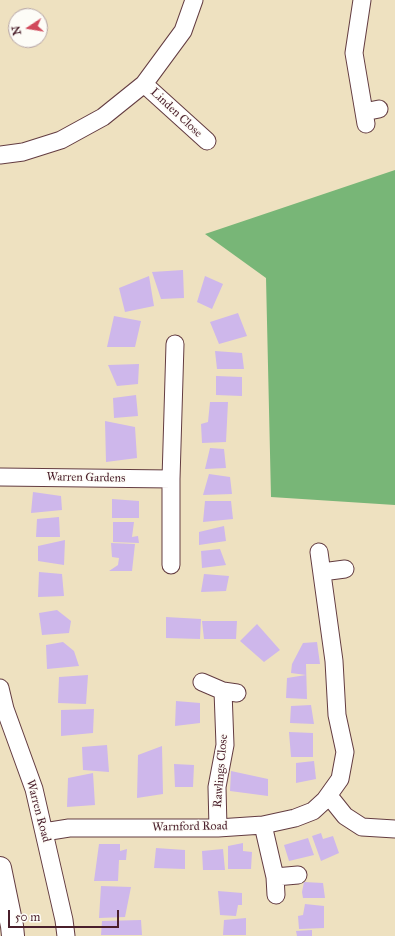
<!DOCTYPE html>
<style>
body{margin:0}
#map{position:relative;width:395px;height:936px;overflow:hidden;background:#eee1c0;font-family:"IM FELL Great Primer",serif}
canvas{display:block}
.north{position:absolute;left:8px;top:8px;width:40px;height:40px;box-sizing:border-box;background:#fdfcf7;border:1px solid #b5a4a5;border-radius:50%;rotate:258deg;font-size:11px;font-weight:700;line-height:16px;text-align:center;color:#4a1f2b}
.north::after{content:'';display:block;margin:auto;width:14px;height:18px;background:#d1495b;clip-path:polygon(50% 0,100% 100%,50% 72%,0 100%)}
.scale{position:absolute;left:8px;top:910px;width:111px;height:18px;box-sizing:border-box;border:2px solid #4a1f2b;border-top:0;padding-left:5px;font-size:12px;line-height:14px;white-space:nowrap;color:#4a1f2b;-webkit-text-stroke:3px #fdfcf7;paint-order:stroke}
</style>
<div id="map">
<canvas width="395" height="936"></canvas>
<div class="north">N</div>
<div class="scale">50 m</div>
</div>
<script>
const ctx = document.querySelector('canvas').getContext('2d');
ctx.lineJoin = 'round';
function fillPath(path, color) {
  ctx.fillStyle = color;
  ctx.fill(path, 'evenodd');
}
function shape(rows) {
  const path = new Path2D();
  for (const r of rows) {
    path.moveTo(r[0], r[1]);
    for (let i = 2; i < r.length; i += 2) path.lineTo(r[i], r[i + 1]);
  }
  return path;
}
function strokePath(path, color, width, dash) {
  ctx.strokeStyle = color;
  ctx.lineWidth = width;
  ctx.lineCap = dash ? 'butt' : 'round';
  ctx.setLineDash(dash || []);
  ctx.stroke(path);
}
function write(font, color, halo, rows, align = 'center') {
  ctx.font = font + ' "IM FELL Great Primer",serif';
  ctx.lineWidth = 3;
  ctx.setLineDash([]);
  ctx.textBaseline = 'middle';
  ctx.strokeStyle = halo;
  ctx.fillStyle = color;
  for (const [text, x, y, turn = 0] of rows) {
    ctx.save();
    ctx.translate(x, y);
    ctx.rotate((+turn || 0) * Math.PI / 180);
    ctx.textAlign = isNaN(turn) ? turn : align;
    if (halo) ctx.strokeText(text, 0, 0);
    ctx.fillText(text, 0, 0);
    ctx.restore();
  }
}
const forest = shape([
 [395,170,395,505,271,497,266,278,205,234]
]);
const building = shape([
 [183,270,184,298,161,299,152,272],
 [149,276,154,306,125,312,119,288],
 [205,276,223,284,212,309,197,302],
 [238,313,247,336,219,344,210,322],
 [114,316,141,321,135,347,107,347],
 [215,351,242,353,244,369,217,369],
 [139,364,138,384,117,386,108,365],
 [216,376,242,377,242,396,216,395],
 [136,395,138,416,114,418,113,398],
 [210,402,228,402,226,442,202,443,201,424,208,422],
 [105,421,135,427,137,458,106,462],
 [210,448,224,449,226,468,205,469],
 [209,474,230,477,232,494,203,495],
 [33,492,61,496,62,510,31,513],
 [112,499,139,501,139,518,112,518],
 [205,501,231,501,233,519,203,522],
 [59,517,60,537,36,537,37,519],
 [113,522,134,522,132,537,138,536,139,543,113,542],
 [224,526,226,541,199,545,199,532],
 [65,540,64,565,38,561,38,546],
 [111,543,135,544,132,571,109,571,118,565,119,558,112,557],
 [220,549,226,565,202,568,201,551],
 [39,572,62,574,64,596,38,597],
 [204,574,229,576,226,591,201,592],
 [57,610,71,621,69,633,42,635,39,613],
 [166,617,201,619,200,639,166,638],
 [202,621,237,621,236,639,204,639],
 [257,624,280,650,264,662,240,641],
 [63,642,74,651,79,666,47,669,46,645],
 [317,642,320,664,306,664,307,699,286,698,287,678,306,675,291,673,292,664,303,643],
 [88,675,86,704,58,703,59,677],
 [176,701,200,703,200,723,175,726],
 [311,705,314,724,290,723,291,706],
 [94,709,93,733,61,736,61,710],
 [289,732,313,733,313,757,291,757],
 [107,745,109,772,83,770,82,747],
 [162,746,163,794,137,798,138,755],
 [314,761,316,779,296,783,296,763],
 [174,764,194,765,193,787,175,787],
 [231,771,268,779,268,796,230,791],
 [93,773,95,805,67,807,68,778],
 [321,833,323,839,333,836,339,853,321,861,312,836],
 [308,838,314,855,289,861,284,845],
 [243,843,243,851,252,852,251,869,228,869,228,846],
 [99,844,120,844,120,851,127,849,126,860,119,860,118,881,94,881],
 [156,848,185,850,185,869,154,868],
 [223,849,225,870,203,870,202,851],
 [304,882,323,883,325,898,303,898,302,892],
 [101,886,131,887,125,917,99,918],
 [218,891,242,893,242,905,238,905,236,916,220,915],
 [305,904,324,906,324,928,299,929,298,916,303,915],
 [246,918,246,935,223,935,224,920],
 [141,920,142,935,101,935,102,921],
 [312,930,312,936,297,936,296,931]
]);
const street = shape([
 [362,0,354,53,366,124],
 [144,84,207,141],
 [364,112,379,109],
 [0,155,23,152,61,140,103,117,144,84,183,31,194,0],
 [0,477,171,479,171,565],
 [171,479,175,344],
 [322,572,345,569],
 [202,682,223,691,237,693],
 [0,688,5,709,34,789,64,920,66,936],
 [329,796,345,816,362,827,395,829],
 [263,825,275,877,276,895],
 [218,828,217,787,225,745,223,691],
 [44,832,69,828,218,828,263,825,295,818,313,811,325,800,340,779,345,752,337,715,334,661,319,552],
 [275,877,298,875]
]);
const secondary = shape([
 [0,868,12,926,13,936]
]);
const streetNames = [
 ["Linden Close",176,113,43],
 ["Warren Gardens",86,478,1],
 ["Rawlings Close",221,771,-85],
 ["Warren Road",38,811,75],
 ["Warnford Road",190,827,-1]
];
fillPath(forest, '#78b677');
fillPath(building, '#ceb7eb');
strokePath(street, '#633c41', 19);
strokePath(secondary, '#633c41', 24);
strokePath(street, '#fff', 17);
strokePath(secondary, '#fff', 22);
write('12px', '#4a1f2b', '#fdfcf7', streetNames);
</script>
